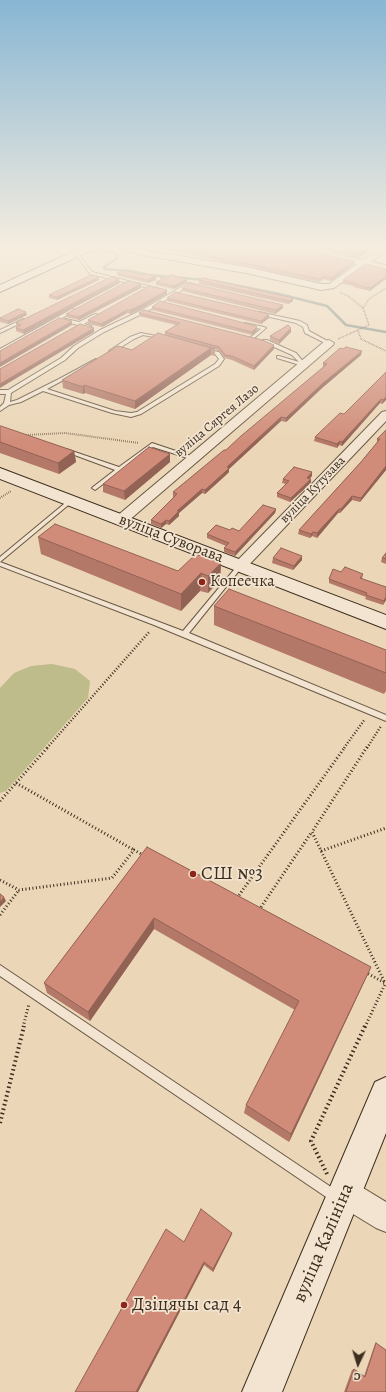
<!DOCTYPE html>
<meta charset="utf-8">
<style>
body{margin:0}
#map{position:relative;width:386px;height:1392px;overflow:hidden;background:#ebd6b7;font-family:Alegreya,serif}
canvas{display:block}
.north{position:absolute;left:338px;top:1344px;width:40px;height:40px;-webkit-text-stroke:3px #f2e4d0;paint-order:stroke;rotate:184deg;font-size:11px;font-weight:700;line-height:16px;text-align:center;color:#3d2e1e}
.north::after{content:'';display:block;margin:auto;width:14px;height:18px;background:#3d2e1e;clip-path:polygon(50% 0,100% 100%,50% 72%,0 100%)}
</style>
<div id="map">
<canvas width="386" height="1392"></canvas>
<div class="north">С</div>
</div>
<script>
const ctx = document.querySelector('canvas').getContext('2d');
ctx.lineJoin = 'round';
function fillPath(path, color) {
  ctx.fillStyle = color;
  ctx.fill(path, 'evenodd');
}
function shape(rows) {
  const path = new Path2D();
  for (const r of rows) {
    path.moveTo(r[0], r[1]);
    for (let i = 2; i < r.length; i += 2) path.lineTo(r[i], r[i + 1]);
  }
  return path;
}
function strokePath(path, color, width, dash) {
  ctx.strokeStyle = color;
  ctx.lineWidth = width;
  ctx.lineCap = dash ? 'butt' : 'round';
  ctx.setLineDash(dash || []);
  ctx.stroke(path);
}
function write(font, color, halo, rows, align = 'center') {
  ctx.font = font + ' Alegreya,serif';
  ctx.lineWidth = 3.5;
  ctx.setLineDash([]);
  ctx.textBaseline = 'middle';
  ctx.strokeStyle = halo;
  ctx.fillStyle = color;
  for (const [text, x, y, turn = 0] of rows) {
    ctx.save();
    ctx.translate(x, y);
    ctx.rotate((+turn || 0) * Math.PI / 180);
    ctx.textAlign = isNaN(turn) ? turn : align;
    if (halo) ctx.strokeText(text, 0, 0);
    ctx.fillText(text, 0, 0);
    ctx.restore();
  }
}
const green = shape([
 [52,664,75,669,90,681,88,698,6,791,0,793,0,688,14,673,31,666]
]);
const stream = shape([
 [94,248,111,251,118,255,116,259,104,267,105,269,131,271,149,275,206,280],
 [215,281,279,294,327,306,346,325,386,332]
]);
const pathFar4 = shape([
 [363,308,369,299,386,288],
 [358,331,361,339,386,351],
 [338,339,369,325,363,308,348,296,339,292]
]);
const pathFar3 = shape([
 [26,435,65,433,139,443],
 [0,498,11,491]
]);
const pathFar2 = shape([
 [47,748,150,631],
 [344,748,365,719],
 [367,748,381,726]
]);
const pathFar1 = shape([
 [367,747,312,832,385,983],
 [16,783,134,850],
 [0,801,48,747],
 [321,851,386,828],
 [0,880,19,890,112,878,134,850,143,855],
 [237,898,345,747],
 [259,910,311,833],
 [0,915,19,890],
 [365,972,385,983],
 [23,1027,29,1004],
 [365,1027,385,984]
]);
const path = shape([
 [0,1123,24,1026],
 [327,1174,311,1141,365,1026]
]);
const lane = shape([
 [77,252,92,272,160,289,158,290,90,274,75,253,77,252],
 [188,283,200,286,198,287,190,285,146,312,104,332,78,348,65,360,11,393,10,402,17,400,59,379,96,359,98,360,98,361,47,389,115,411,131,413,137,412,215,364,219,359,215,354,202,351,202,349,219,352,224,359,219,366,141,414,131,417,112,413,43,391,21,402,9,405,0,411,0,407,4,403,6,394,0,394,0,390,8,390,61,358,74,346,100,330,142,310,188,283],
 [72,309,76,310,62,318,79,322,95,314,99,315,84,324,91,326,91,328,89,328,59,320,0,352,0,349,72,309],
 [259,312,300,321,307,325,309,331,331,343,327,344,305,333,303,327,296,323,257,314,257,313,259,312],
 [23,319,27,320,0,333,0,330,23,319],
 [245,323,264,327,266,328,253,339,251,338,251,337,261,329,245,325,245,323],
 [141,333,166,338,164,339,143,335,134,339,113,352,109,351,130,337,141,333],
 [263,340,267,340,296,353,306,365,303,366,277,358,277,356,279,356,299,362,292,355,263,342,263,340],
 [152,443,197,458,194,460,153,447,95,490,92,488,93,487,115,470,61,450,66,449,119,467,152,443],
 [70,499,72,500,72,502,0,562,183,631,238,565,242,565,242,567,189,633,386,715,386,721,154,625,0,566,0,557,70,499],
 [0,965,340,1193,342,1197,340,1201,336,1203,332,1201,0,976,0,965]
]);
const street = shape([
 [119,248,133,248,246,267,321,284,329,284,357,264,295,250,294,248,308,248,362,260,380,248,386,248,386,251,371,262,386,265,386,271,365,266,334,288,321,290,246,273,154,257,120,250,119,248],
 [329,340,334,343,333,345,127,522,117,522,115,519,117,516,325,341,329,340],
 [386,411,386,421,245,569,240,570,235,569,233,566,235,563,382,412,386,411],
 [345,1180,355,1183,386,1202,386,1232,376,1228,335,1203,332,1193,335,1183,345,1180]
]);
const secondary = shape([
 [81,248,94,248,93,250,0,292,0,285,81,248],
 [0,468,386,615,386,629,0,479,0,468],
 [386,1077,386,1133,282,1392,242,1392,375,1082,386,1077]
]);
const wall = shape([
 [158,248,295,248,354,261,353,265,331,281,323,279,319,282],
 [314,248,369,248,369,251,358,258],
 [386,269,370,291,353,287,354,286,343,284,343,280],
 [117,273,156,276,156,280,148,283,118,276],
 [166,279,187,279,187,282,174,289,156,285,156,282],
 [99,280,57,300,49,298,49,295],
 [199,280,293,301,288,304,199,284],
 [120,283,24,334,16,331,16,328,17,327,16,327,16,323],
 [141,288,79,320,66,317,66,314],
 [182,288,283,308,275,314,182,291],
 [167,290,167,294,141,309,130,314,127,313,102,327,88,324,88,320],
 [167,298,269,318,261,324,167,301],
 [152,307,257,327,257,331,252,335,152,310],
 [144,310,274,349,254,370,232,360,225,358,219,351,215,349,215,356,211,355,135,409,85,393,83,394,63,388,62,380,165,335,165,332,176,325,139,316,139,313],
 [27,315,8,324,0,322,0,318],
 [291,332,279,344,270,340,270,336],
 [361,355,322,388,286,422,281,421,229,469,229,472,224,477,205,494,202,493,179,513,179,516,169,525,166,524,161,528,151,524,151,520,174,497,173,497,173,492,226,450,324,367,323,367,323,363],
 [386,372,386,400,382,404,380,403,342,446,339,445,337,448,314,441,315,437,344,414],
 [0,426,74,451,76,462,59,474,0,453],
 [386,430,386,470,360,502,352,500,340,513,338,513,317,538,312,536,310,538,298,534,299,530,361,462,377,443,377,439],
 [170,454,170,462,125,500,103,492,103,484],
 [312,476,309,479,311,479,311,483,290,502,277,497,277,493,286,484,282,483,283,479],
 [276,509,275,513,235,556,224,552,224,548,226,546,207,538,207,534,230,530,239,531],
 [38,537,178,571,221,563,220,580,208,593,200,591,181,611,41,554],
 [386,553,386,564,381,562,382,558],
 [273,558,302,560,293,570,272,563],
 [341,572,363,574,362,579,386,587,386,600,383,605,365,599,366,597,329,583,329,579],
 [214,606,386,650,386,691,384,694,214,625],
 [147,847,371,967,367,976,289,1142,244,1113,246,1105,295,1010,154,929,90,1021,47,993,44,983],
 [232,1233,231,1236,213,1272,204,1265,138,1392,75,1392,184,1242],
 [376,1343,386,1392,344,1392,352,1370,354,1369,364,1376,375,1344]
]);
const shadedWall = shape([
 [369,248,369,251,358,258,359,254],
 [354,261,353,265,331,281,331,278],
 [156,276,156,280,148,283,148,280],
 [324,276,323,279,319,282,320,279],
 [386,276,386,279,370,291,370,288],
 [99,277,99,280,57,300,57,297],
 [119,279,120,283,24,334,23,330],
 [187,279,187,282,174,289,174,286],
 [141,284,141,288,79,320,78,317],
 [167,290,167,294,141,309,130,314,130,310],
 [293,298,293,301,288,304,289,301],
 [283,305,283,308,275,314,276,310],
 [127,310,127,313,102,327,101,324],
 [26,312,27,315,8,324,8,321],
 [269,314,269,318,261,324,261,321],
 [72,321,72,325,0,367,0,363],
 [257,327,257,331,252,335,252,332],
 [94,328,94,332,0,388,0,384],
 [291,328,291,332,279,344,279,340],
 [274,345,274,349,254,370,254,366],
 [211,348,211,355,135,409,135,401],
 [362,351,361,355,322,388,286,422,286,418,322,384],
 [84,385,85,393,83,394,83,387],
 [386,397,386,400,382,404,383,400],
 [381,399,380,403,342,446,342,442],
 [281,417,281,421,229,469,229,472,205,494,205,490,227,467],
 [340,441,339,445,337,448,337,444],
 [74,451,76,462,59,474,58,463],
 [170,454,170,462,125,500,124,491],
 [386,466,386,470,360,502,361,498],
 [312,472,312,476,306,482,307,478],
 [311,479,311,483,290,502,291,498],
 [202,489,202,493,179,513,179,516,169,525,169,521,177,511],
 [352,496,352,500,340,513,341,509],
 [276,509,275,513,235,556,235,552],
 [339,509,338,513,317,538,317,533],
 [166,520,166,524,161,528,161,524],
 [313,532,312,536,310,538,311,534],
 [302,556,302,560,293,570,294,566],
 [221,563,220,580,208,593,208,576],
 [201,573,200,591,181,611,181,594],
 [386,597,386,600,383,605,384,601],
 [4,897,6,901,0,907,0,902],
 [154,918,154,929,90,1021,88,1012],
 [371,967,367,976,289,1142,291,1134],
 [232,1233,231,1236,213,1272,213,1269],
 [204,1262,204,1265,138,1392,136,1392]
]);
const building = shape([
 [173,248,295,248,354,261,331,278,324,276,320,279,173,248],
 [329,248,369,248,359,254,329,248],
 [366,264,386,269,386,276,370,288,354,284,355,283,343,280,366,264],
 [123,270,143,275,146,274,156,276,148,280,117,273,123,270],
 [91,275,99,277,57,297,49,295,91,275],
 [171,275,187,279,174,286,156,282,161,280,161,277,166,279,171,275],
 [111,277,119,279,23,330,16,328,21,325,16,323,111,277],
 [203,278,293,298,289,301,199,280,203,278],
 [128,281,141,284,78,317,66,314,128,281],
 [190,283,283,305,276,310,182,288,190,283],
 [149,286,167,290,141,305,130,310,127,310,101,324,88,320,149,286],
 [175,292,269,314,261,321,167,298,175,292],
 [160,301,256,326,257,327,252,332,152,307,160,301],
 [18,309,26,312,8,321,0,318,18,309],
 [144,310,262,340,274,345,254,366,232,356,225,355,219,347,165,332,180,323,139,313,144,310],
 [59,318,72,321,0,363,0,351,59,318],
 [80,324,94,328,0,384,0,369,80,324],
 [288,325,291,328,279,340,270,336,288,325],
 [158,333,215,349,211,348,135,401,84,385,83,387,62,380,118,346,132,350,158,333],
 [346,347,362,351,322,384,286,418,281,417,227,467,229,468,225,472,205,490,202,489,177,511,179,511,169,521,166,520,161,524,151,520,177,494,173,492,224,450,226,450,241,436,327,364,323,363,340,348,343,349,346,347],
 [386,372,386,397,383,400,381,399,342,442,340,441,337,444,315,437,340,413,344,414,386,372],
 [0,426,1,426,74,451,58,463,0,442,0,426],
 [386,430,386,466,361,498,352,496,341,509,339,509,317,533,313,532,311,534,299,530,361,462,380,439,377,439,386,430],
 [149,447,170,454,124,491,103,484,149,447],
 [294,467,312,472,307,478,311,479,291,498,277,493,289,481,283,479,294,467],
 [263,505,276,509,235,552,224,548,229,543,207,534,216,525,230,530,232,528,239,531,263,505],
 [55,524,178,571,196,554,221,563,208,576,201,573,181,594,38,537,55,524],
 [281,548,302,556,294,566,273,558,281,548],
 [386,553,386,559,382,558,386,553],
 [345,567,363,574,360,578,386,587,386,597,384,601,366,595,367,593,329,579,333,569,341,572,345,567],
 [229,589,386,650,386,673,214,606,229,589],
 [147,847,371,967,291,1134,246,1105,299,1001,154,918,88,1012,44,983,147,847],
 [0,894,4,897,0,902,0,894],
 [201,1209,232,1233,213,1269,204,1262,136,1392,75,1392,166,1229,184,1242,201,1209],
 [376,1343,386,1350,386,1392,346,1392,354,1369,365,1377,376,1343]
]);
const markers = [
 [202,582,4,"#8f2418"],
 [193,874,4,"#8f2418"],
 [124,1305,4,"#8f2418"]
];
const farStreetnames = [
 ["вуліца Сяргея Лазо",217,421,-40],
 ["вуліца Кутузава",313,490,-46]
];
const streetNames = [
 ["вуліца Суворава",171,539,21]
];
const poiNames = [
 ["Копеечка",210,582]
];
const nearPoinames = [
 ["СШ №3",201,874],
 ["Дзіцячы сад 4",132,1305]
];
const nearStreetnames = [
 ["вуліца Калініна",324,1243,-67]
];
fillPath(green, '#bdbc8a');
strokePath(stream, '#748179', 2.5);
strokePath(lane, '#685844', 2);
strokePath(street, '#685844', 2);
strokePath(secondary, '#3d2e1e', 2);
strokePath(pathFar4, '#3d2e1e', 1.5, [0.5, 1]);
strokePath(pathFar3, '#3d2e1e', 2, [0.5, 1.5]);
strokePath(pathFar2, '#3d2e1e', 2.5, [1, 2]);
strokePath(pathFar1, '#3d2e1e', 3, [1, 2.5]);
strokePath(path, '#3d2e1e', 4, [1.5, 3]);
fillPath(lane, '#f2e4d0');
fillPath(street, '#f2e4d0');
fillPath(secondary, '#f2e4d0');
fillPath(wall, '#b37868');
fillPath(shadedWall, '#926255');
fillPath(building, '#d08c79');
strokePath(building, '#926255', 1);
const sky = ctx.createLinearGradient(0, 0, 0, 443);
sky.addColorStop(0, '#88b6d4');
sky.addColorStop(0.56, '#f6eddf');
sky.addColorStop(1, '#f6eddf00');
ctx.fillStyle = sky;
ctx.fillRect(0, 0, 386, 443);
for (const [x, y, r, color] of markers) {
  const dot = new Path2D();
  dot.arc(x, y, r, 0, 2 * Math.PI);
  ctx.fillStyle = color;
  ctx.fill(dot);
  strokePath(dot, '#f2e4d0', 1.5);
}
write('13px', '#3d2e1e', '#f2e4d0', farStreetnames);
write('16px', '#3d2e1e', '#f2e4d0', streetNames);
write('16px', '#3d2e1e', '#f2e4d0', poiNames, 'left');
write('19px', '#3d2e1e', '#f2e4d0', nearPoinames, 'left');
write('19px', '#3d2e1e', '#f2e4d0', nearStreetnames);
</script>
